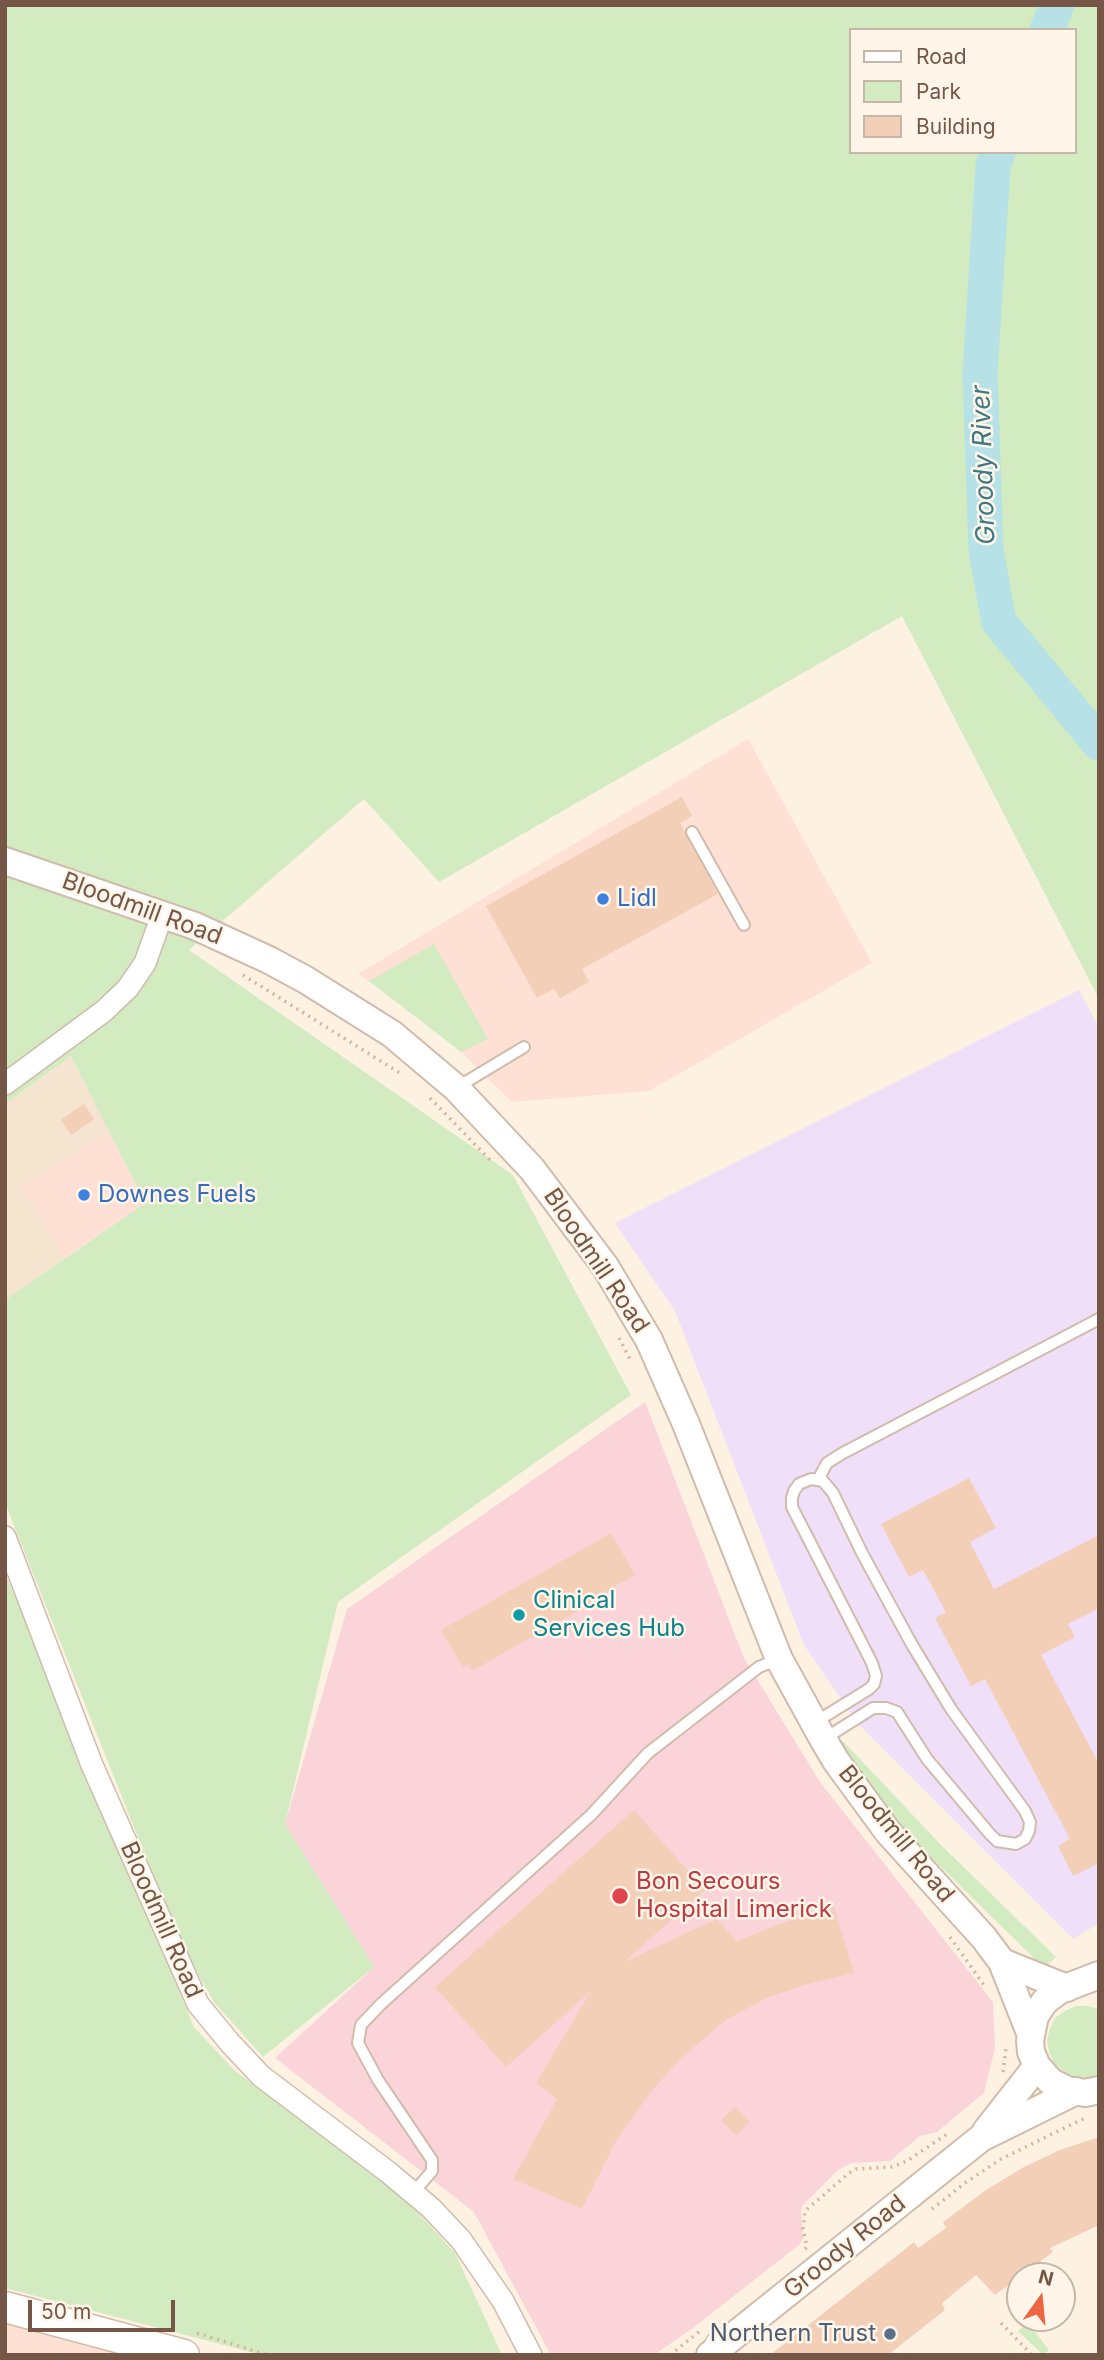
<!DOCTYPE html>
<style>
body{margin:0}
#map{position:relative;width:1104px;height:2360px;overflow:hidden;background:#fdf2e2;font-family:Inter,sans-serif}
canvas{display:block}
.frame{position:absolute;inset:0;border:7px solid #765747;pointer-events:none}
.legend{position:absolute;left:849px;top:28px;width:228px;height:126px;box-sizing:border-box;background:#fff6e9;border:2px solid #c8b6a8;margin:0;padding:9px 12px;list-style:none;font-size:21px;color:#765747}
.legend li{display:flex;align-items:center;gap:14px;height:35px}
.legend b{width:35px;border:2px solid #c8b6a8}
.north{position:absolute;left:1006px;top:2262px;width:70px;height:70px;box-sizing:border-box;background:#fff6e9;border:2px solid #c8b6a8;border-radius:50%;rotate:15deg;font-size:19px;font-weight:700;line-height:28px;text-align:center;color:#765747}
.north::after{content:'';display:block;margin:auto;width:24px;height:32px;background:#ed6541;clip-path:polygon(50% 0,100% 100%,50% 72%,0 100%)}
.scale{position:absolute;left:28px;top:2300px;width:147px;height:32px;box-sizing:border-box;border:4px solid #765747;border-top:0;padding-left:9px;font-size:21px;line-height:24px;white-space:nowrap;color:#765747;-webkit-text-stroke:5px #fff6e9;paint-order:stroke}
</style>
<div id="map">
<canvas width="1104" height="2360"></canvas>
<div class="frame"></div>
<ul class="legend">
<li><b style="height:9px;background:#fff"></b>Road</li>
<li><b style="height:19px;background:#d2ebc0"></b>Park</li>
<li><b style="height:19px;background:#f4cfb8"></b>Building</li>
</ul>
<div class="north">N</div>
<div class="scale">50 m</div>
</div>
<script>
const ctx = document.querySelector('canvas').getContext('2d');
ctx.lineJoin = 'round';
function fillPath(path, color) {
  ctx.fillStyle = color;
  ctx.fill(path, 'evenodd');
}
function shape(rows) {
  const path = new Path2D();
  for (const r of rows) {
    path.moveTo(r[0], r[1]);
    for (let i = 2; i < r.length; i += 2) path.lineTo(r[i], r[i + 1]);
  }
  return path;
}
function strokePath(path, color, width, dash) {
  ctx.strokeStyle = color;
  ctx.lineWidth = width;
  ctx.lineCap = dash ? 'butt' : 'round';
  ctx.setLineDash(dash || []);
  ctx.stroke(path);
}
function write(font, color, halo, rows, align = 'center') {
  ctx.font = font + ' Inter,sans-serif';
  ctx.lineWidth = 5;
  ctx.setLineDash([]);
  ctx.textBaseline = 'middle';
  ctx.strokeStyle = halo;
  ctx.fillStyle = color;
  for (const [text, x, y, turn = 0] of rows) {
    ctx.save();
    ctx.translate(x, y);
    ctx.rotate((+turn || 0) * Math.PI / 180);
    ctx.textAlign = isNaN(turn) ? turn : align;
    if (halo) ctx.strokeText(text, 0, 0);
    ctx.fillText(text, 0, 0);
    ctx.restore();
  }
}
const residential = shape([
 [71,1056,109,1131,22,1187,65,1258,5,1300,5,1104]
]);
const commercial = shape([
 [748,739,872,963,649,1091,512,1102,461,1052,411,1011,358,974],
 [109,1131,145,1203,65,1258,21,1187],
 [5,2320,137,2355,5,2355]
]);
const education = shape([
 [1079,990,1099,1028,1099,1923,1073,1939,860,1726,804,1645,675,1311,615,1223]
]);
const medical = shape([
 [645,1402,744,1658,820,1782,993,2002,995,2048,984,2093,937,2132,920,2136,890,2161,851,2163,838,2170,802,2206,801,2215,803,2238,800,2244,693,2328,654,2355,551,2355,474,2212,275,2058,374,1967,285,1824,347,1609]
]);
const green = shape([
 [5,5,1099,5,1099,999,902,616,439,882,364,799,189,950,513,1175,631,1395,338,1602,285,1824,374,1967,263,2057,214,2002,180,1943,5,1503,5,1300,145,1203,71,1056,5,1104],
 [850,30,1074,30,1074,152,850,152],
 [434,944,488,1039,461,1052,369,981],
 [5,1573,194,2027,235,2071,388,2185,422,2217,455,2253,502,2355,262,2355,5,2288],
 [843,1741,941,1845,1056,1957,1044,1968,901,1828,873,1797,842,1747],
 [1076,2006,1088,2006,1099,2009,1099,2074,1085,2078,1073,2077,1063,2071,1054,2063,1049,2052,1047,2040,1050,2029,1055,2018,1065,2011],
 [1028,2323,1049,2350,1043,2355,1018,2331]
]);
const river = shape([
 [1047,30,1057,5],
 [998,152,993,166,980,373,986,550,999,622,1099,743]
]);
const building = shape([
 [682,797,692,816,680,823,718,894,582,969,589,982,560,998,554,989,537,998,486,906],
 [84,1104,94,1119,71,1135,61,1120],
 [969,1478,996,1528,970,1542,994,1589,1099,1535,1099,1608,1068,1624,1075,1637,1041,1655,1099,1764,1099,1863,1073,1876,1058,1846,1070,1839,985,1679,971,1686,935,1618,946,1612,923,1570,909,1577,881,1524],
 [611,1533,635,1575,595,1598,596,1601,472,1671,468,1664,463,1667,441,1630],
 [634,1810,705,1890,624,1962,717,1919,737,1941,774,1926,834,1907,854,1973,804,1985,769,1997,727,2019,681,2058,650,2093,617,2139,582,2209,513,2179,557,2099,536,2083,591,1991,506,2067,435,1987],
 [735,2107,750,2122,736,2135,721,2120],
 [1099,2137,1099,2225,1050,2248,1053,2252,995,2295,976,2275,942,2303,945,2310,888,2355,770,2355,914,2242,918,2248,946,2228,943,2222,986,2190,1024,2167,1060,2150]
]);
const path = shape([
 [243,975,403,1075],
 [430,1098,493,1163],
 [619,1338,630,1359],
 [950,1937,986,1988],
 [1003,2072,1006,2048],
 [932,2209,965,2183,1001,2159,1087,2117],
 [805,2249,807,2247,803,2229,805,2211,849,2173,856,2169,892,2167,907,2161,947,2134],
 [1001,2323,1032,2355],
 [197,2333,267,2355],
 [670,2355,700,2331]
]);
const service = shape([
 [692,832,744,925],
 [456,1088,524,1047],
 [818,1480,827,1463,843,1453,1099,1319],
 [814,1723,869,1689,874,1684,876,1676,872,1663,792,1507,792,1498,794,1491,799,1484,811,1479,823,1481,833,1493,862,1553,911,1643,951,1709,1025,1811,1030,1822,1029,1831,1025,1839,1016,1844,997,1841,989,1833,927,1759,897,1712,886,1708,873,1708,824,1739],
 [413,2193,432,2171,432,2160,378,2080,358,2043,361,2025,381,2004,591,1815,648,1753,759,1667,779,1659]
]);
const minor = shape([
 [5,1084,104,1011,128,988,145,963,163,913],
 [5,1537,92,1765,198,2004,230,2043,261,2076,388,2172,431,2208,461,2240,503,2301,531,2355]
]);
const tertiary = shape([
 [5,861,195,926,269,960,306,980,392,1034,456,1088,532,1169,605,1266,649,1340,686,1424,779,1659,823,1739,836,1761,888,1832,984,1938,1002,1962,1030,2033],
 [1002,1962,1067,1988],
 [1099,1975,1060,1990,1045,2001,1035,2016,1030,2041,1031,2052,1037,2066,1051,2082,1067,2090,1085,2093,1099,2090],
 [986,2131,1037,2066],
 [710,2355,981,2138,1076,2091]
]);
const secondary = shape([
 [5,2307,184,2355],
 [718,2355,720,2346]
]);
const markers = [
 [603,899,7,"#3f7fe0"],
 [84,1195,7,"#3f7fe0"],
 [519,1615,7,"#0f9aa8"],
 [620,1896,9,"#e0444e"],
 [890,2334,7,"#5c6f8a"]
];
const shopNames = [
 ["Lidl",617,899],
 ["Downes Fuels",98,1195]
];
const streetNames = [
 ["Bloodmill Road",142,909,20],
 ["Bloodmill Road",596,1261,56],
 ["Bloodmill Road",896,1834,51],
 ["Bloodmill Road",161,1920,66],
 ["Groody Road",845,2247,-39]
];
const cultureNames = [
 ["Clinical",533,1601],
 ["Services Hub",533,1629]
];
const healthNames = [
 ["Bon Secours",636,1882],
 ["Hospital Limerick",636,1910]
];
const serviceNames = [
 ["Northern Trust",876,2334]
];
const waterNames = [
 ["Groody River",984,465,-92]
];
fillPath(residential, '#f5e4d0');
fillPath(commercial, '#fee0d5');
fillPath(education, '#efdff9');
fillPath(medical, '#fbd4da');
fillPath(green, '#d2ebc0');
strokePath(river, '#b5e1e7', 35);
fillPath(building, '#f4cfb8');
strokePath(service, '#d1bbab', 14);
strokePath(minor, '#d1bbab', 24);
strokePath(tertiary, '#d1bbab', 30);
strokePath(secondary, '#d4bba8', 33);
strokePath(path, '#d8b29b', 3.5, [2, 5]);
strokePath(service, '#fff', 10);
strokePath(minor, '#fff', 21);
strokePath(tertiary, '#fff', 26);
strokePath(secondary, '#fff', 30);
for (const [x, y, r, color] of markers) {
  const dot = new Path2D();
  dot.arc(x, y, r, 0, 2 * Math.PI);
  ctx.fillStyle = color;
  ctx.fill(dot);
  strokePath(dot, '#fff6e9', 2.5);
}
write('24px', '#366cbe', '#fff6e9', shopNames, 'left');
write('24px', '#765747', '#fff6e9', streetNames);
write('24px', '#0d838f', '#fff6e9', cultureNames, 'left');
write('24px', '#be3a42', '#fff6e9', healthNames, 'left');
write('24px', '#4e5e75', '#fff6e9', serviceNames, 'right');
write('italic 26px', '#3d7883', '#fff6e9', waterNames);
</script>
